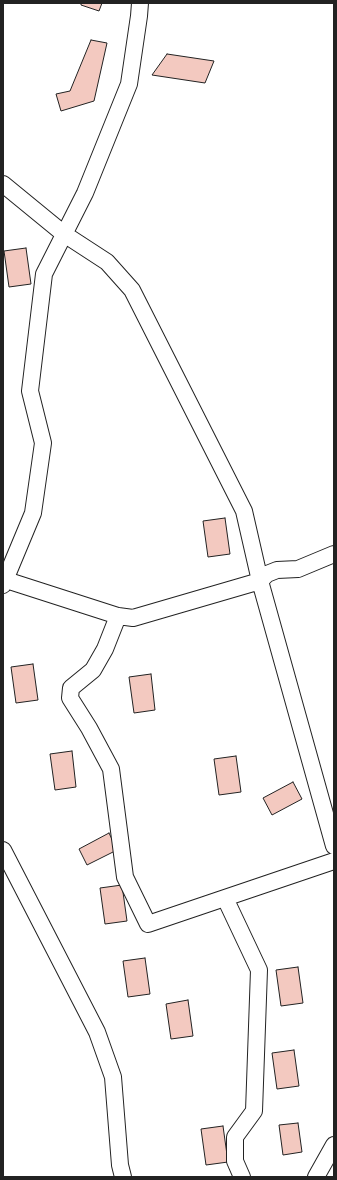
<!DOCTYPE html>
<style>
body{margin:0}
#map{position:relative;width:337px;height:1180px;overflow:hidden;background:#fff;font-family:Karla,sans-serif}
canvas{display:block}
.frame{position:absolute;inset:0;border:4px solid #222;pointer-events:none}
</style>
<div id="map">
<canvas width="337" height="1180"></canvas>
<div class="frame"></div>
</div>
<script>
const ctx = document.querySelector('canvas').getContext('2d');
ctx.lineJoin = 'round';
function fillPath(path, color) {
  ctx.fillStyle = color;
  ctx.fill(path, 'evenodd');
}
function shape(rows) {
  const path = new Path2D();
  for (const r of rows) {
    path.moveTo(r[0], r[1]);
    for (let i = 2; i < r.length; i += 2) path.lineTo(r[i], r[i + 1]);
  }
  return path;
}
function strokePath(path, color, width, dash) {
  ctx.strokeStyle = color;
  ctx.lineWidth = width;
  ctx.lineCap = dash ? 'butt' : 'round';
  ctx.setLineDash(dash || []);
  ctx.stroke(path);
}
const building = shape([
 [81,3,102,3,99,11,81,5,81,3],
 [91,40,107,43,94,101,61,111,56,94,70,91,91,40],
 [167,54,214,61,205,83,152,75,167,54],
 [26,248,31,284,9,287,4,251,26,248],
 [225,518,230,554,208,557,203,521,225,518],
 [33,664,38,700,16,703,11,667,33,664],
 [151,674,155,710,134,713,129,677,151,674],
 [72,751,76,787,55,790,50,754,72,751],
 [236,756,241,792,219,795,214,759,236,756],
 [293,782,302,799,272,815,263,798,293,782],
 [109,833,117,850,87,865,79,849,109,833],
 [122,885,127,921,105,924,100,888,122,885],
 [145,958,150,994,128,997,123,961,145,958],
 [298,967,303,1003,281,1006,276,970,298,967],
 [188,1000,193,1036,171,1039,166,1004,188,1000],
 [294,1050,299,1086,277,1089,272,1053,294,1050],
 [298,1123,302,1152,283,1155,279,1125,298,1123],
 [223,1126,228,1162,206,1165,201,1129,223,1126]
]);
const minor = shape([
 [3,184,64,234,107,262,132,290,244,511,260,581,334,846],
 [6,580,118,616,133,618,260,581,267,574,277,570,298,569,334,554],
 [3,585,33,513,43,443,30,391,44,274,85,193,129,84,139,16,140,3],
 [118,616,105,649,93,670,71,688,70,698,89,728,111,769,125,877,148,924,334,861],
 [3,850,97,1032,113,1077,120,1165,123,1177],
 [225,898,259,970,254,1111,235,1137,235,1161,242,1177],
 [316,1177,334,1145]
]);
fillPath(building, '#f3c9c0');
strokePath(building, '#222', 1);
strokePath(minor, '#222', 18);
strokePath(minor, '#fff', 16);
</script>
